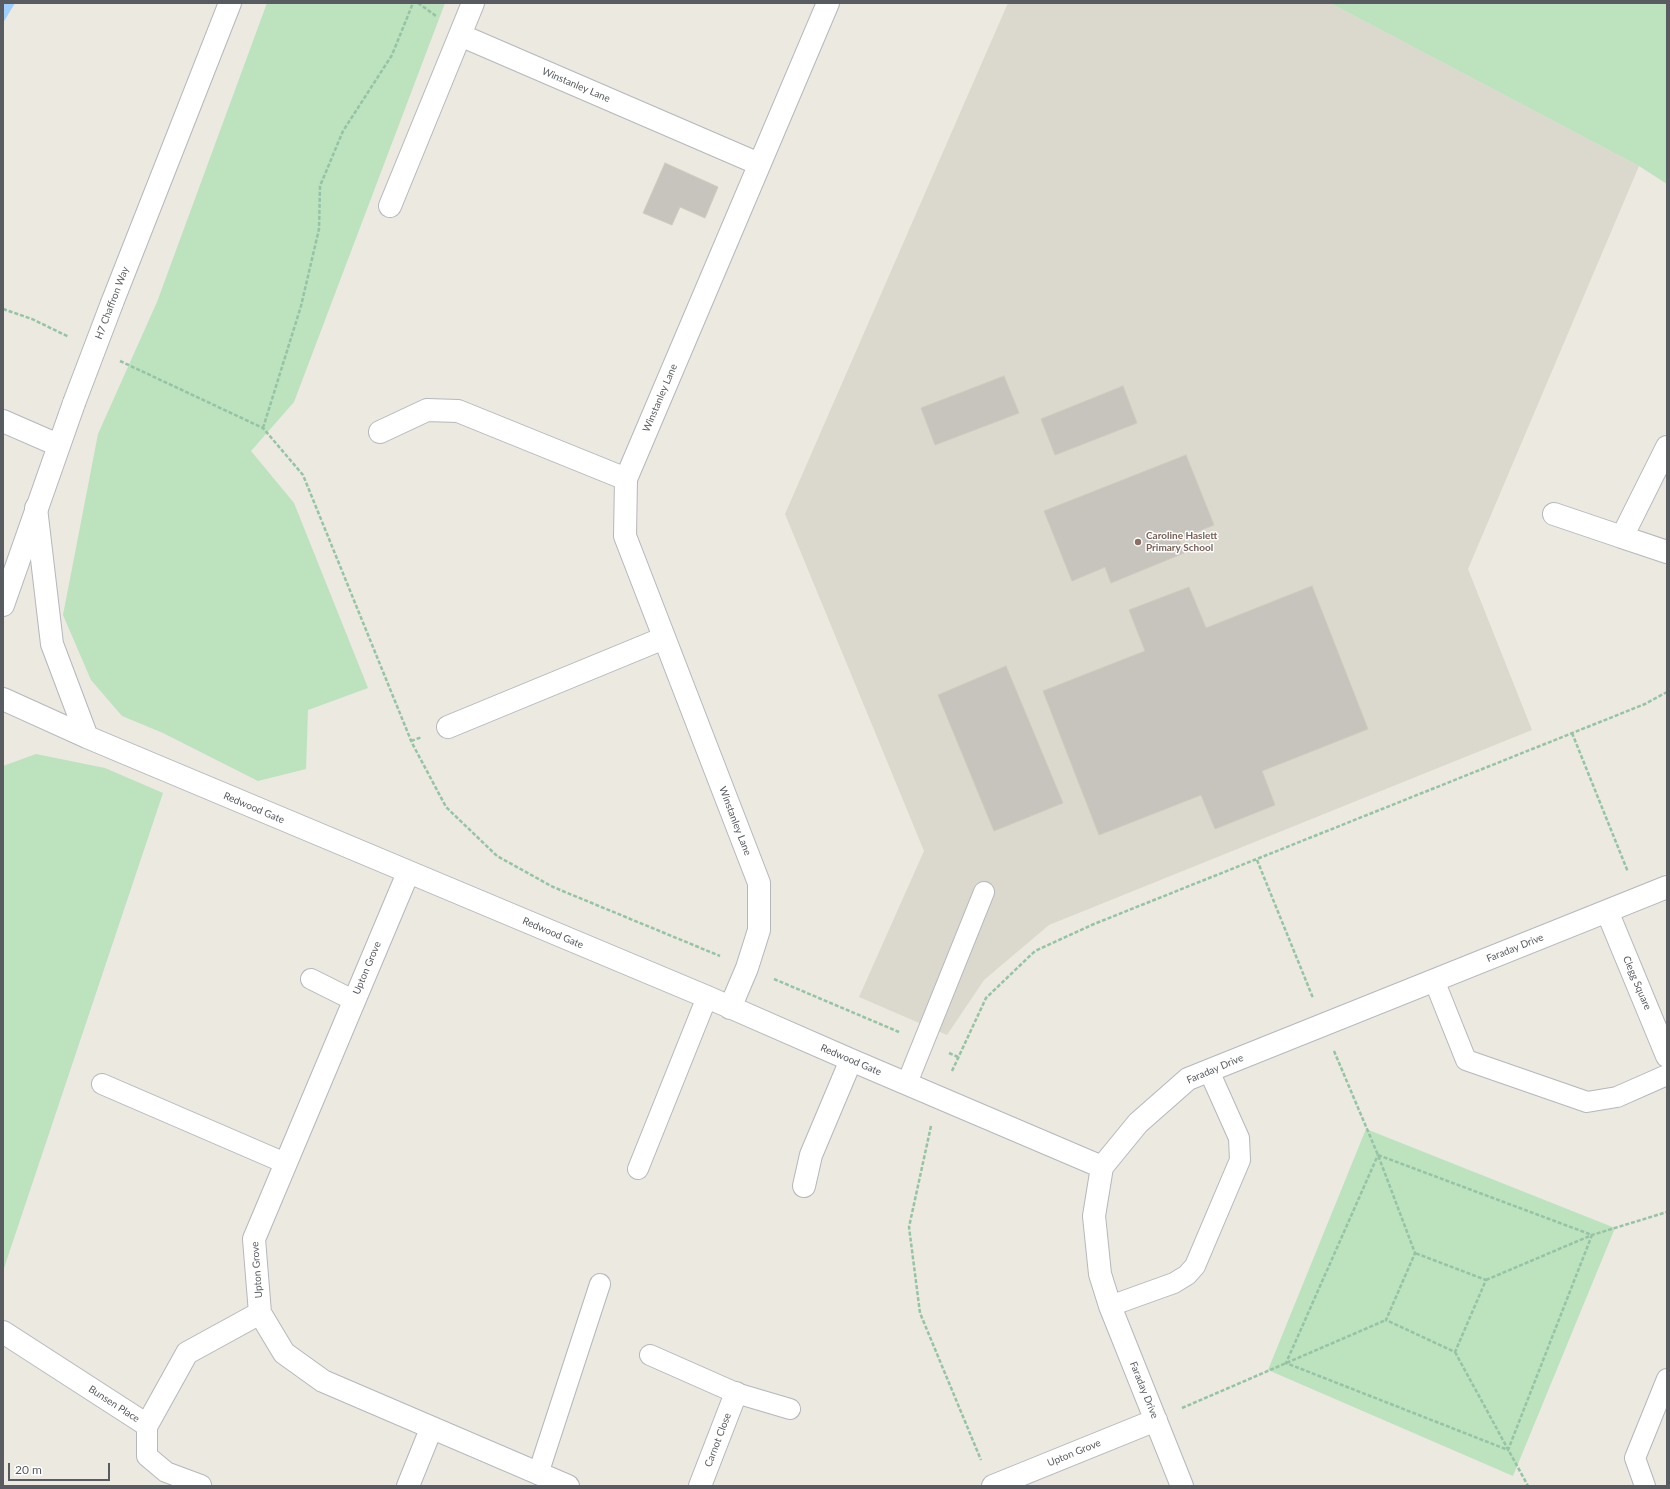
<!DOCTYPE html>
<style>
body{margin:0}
#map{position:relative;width:1670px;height:1489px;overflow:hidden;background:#ebe9e0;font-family:Lato,sans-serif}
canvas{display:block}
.frame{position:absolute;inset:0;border:4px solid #585c60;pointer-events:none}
.scale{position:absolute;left:8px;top:1463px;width:102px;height:18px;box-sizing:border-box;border:2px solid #585c60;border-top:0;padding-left:5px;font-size:12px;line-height:14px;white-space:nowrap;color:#585c60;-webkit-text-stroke:3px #fff;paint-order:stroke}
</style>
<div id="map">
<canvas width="1670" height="1489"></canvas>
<div class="frame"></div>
<div class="scale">20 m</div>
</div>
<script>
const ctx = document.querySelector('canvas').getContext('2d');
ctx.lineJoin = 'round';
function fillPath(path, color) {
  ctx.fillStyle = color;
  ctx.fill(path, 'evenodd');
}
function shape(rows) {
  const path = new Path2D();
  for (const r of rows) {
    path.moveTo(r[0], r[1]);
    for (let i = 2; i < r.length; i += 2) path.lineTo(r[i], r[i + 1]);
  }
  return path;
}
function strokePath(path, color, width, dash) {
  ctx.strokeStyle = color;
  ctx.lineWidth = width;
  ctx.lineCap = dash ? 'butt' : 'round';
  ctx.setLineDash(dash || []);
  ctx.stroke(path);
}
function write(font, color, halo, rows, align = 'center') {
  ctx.font = font + ' Lato,sans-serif';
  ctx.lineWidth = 3;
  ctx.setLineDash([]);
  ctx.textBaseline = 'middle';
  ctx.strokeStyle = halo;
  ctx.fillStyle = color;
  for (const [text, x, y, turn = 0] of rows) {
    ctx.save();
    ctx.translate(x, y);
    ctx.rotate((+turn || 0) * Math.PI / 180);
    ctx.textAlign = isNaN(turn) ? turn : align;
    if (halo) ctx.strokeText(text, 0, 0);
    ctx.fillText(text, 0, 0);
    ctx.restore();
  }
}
const education = shape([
 [1008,3,1330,3,1639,166,1468,569,1532,730,1049,925,984,980,947,1035,859,997,924,851,785,514]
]);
const green = shape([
 [267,3,445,3,294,402,251,451,294,503,368,688,308,710,306,769,258,781,163,733,122,716,91,680,63,615,98,434,157,302],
 [1330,3,1667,3,1667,184,1639,166],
 [36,754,105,768,163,793,3,1271,3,766],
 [1366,1129,1615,1228,1513,1476,1268,1370]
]);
const water = shape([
 [3,3,15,3,3,23]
]);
const building = shape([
 [665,163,718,187,705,218,680,207,672,225,643,213,665,163],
 [1004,376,1019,413,935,445,921,408,1004,376],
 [1123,386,1137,423,1055,455,1041,419,1123,386],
 [1186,455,1214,525,1179,539,1184,553,1111,583,1105,567,1072,581,1044,511,1186,455],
 [1312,586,1368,729,1262,771,1275,805,1215,829,1201,795,1099,835,1043,691,1145,651,1129,610,1189,587,1206,628,1312,586],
 [1006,666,1063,803,994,831,938,695,1006,666]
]);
const path = shape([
 [418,3,436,16],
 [3,309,32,319,69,337],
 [120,361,263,428,303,475,412,743,446,807,497,856,553,887,720,956],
 [263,428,301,306,319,229,320,186,343,131,392,55,413,3],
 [1572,733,1628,872],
 [411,741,422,737],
 [1257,860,1313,998],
 [774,979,899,1032],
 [1334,1051,1378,1155,1415,1253,1386,1320,1455,1352,1486,1280,1415,1253],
 [949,1053,958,1057],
 [952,1071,986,998,1035,951,1094,924,1645,704,1667,692],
 [931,1126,909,1227,920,1313,981,1460],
 [1378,1155,1592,1235,1508,1450,1286,1363,1378,1155],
 [1486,1280,1592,1235,1667,1212],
 [1455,1352,1528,1486],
 [1182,1408,1386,1320]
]);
const service = shape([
 [311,979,353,1000],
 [1434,980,1466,1060,1587,1102,1617,1097,1667,1075],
 [907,1083,984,892],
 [102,1084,285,1163],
 [638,1169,707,997],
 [1110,1306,1174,1283,1187,1275,1195,1266,1240,1160,1239,1138,1209,1071],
 [650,1355,736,1393,790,1409],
 [147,1425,147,1456,166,1472,201,1485],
 [538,1474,600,1284],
 [1645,1486,1635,1458,1667,1379]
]);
const minor = shape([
 [473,3,460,35,759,164],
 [390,206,460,35],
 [3,421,58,445],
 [380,432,427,410,458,411,626,479],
 [36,508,52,644,87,737],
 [1554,514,1622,537,1667,447],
 [1622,537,1667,552],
 [3,699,87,737,707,997,851,1060,1102,1167],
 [448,727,664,638],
 [408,873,254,1239,260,1313,284,1353,323,1381,568,1486],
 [1607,911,1667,1056],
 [730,1008,747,968,759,930,759,883,625,536,626,479,828,3],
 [804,1186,811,1155,851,1060],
 [3,1332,147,1425,187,1353,260,1313],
 [408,1486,431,1429],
 [700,1486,736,1393],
 [993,1486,1156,1420],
 [1182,1486,1110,1306,1100,1274,1094,1216,1102,1167,1138,1123,1188,1079,1667,887]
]);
const tertiary = shape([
 [112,303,230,3],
 [3,605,74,403]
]);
const tertiaryBridge = shape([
 [74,403,112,303]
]);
const markers = [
 [1138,542,4,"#8d6e63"]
];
const streetNames = [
 ["Winstanley Lane",576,85,23],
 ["H7 Chaffron Way",112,303,-69],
 ["Winstanley Lane",660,398,-67],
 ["Redwood Gate",254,808,23],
 ["Winstanley Lane",735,821,69],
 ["Redwood Gate",553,933,23],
 ["Faraday Drive",1515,948,-22],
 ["Upton Grove",367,968,-67],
 ["Clegg Square",1637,983,67],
 ["Redwood Gate",851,1060,23],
 ["Faraday Drive",1215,1069,-23],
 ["Upton Grove",257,1270,-94],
 ["Faraday Drive",1144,1390,68],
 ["Bunsen Place",114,1404,33],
 ["Carnot Close",718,1440,-69],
 ["Upton Grove",1074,1453,-22]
];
const educationNames = [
 ["Caroline Haslett",1146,536],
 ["Primary School",1146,548]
];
fillPath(education, '#dbd8ce');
fillPath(green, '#bce2be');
fillPath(water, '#9fcffc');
fillPath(building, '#c6c4bd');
strokePath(building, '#cfcbbe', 1);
strokePath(service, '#b5b7bc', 22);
strokePath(minor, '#b5b7bc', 24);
strokePath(tertiary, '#b5b7bc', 24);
strokePath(path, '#96c3a5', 2.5, [4, 2]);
strokePath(service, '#fff', 20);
strokePath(minor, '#fff', 22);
strokePath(tertiary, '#fff', 22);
strokePath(tertiaryBridge, '#b5b7bc', 24, []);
strokePath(tertiaryBridge, '#fff', 22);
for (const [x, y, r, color] of markers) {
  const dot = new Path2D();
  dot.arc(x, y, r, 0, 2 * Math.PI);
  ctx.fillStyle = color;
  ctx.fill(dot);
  strokePath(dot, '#fff', 1.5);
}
write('10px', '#585c60', '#fff', streetNames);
write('bold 10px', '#785e54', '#fff', educationNames, 'left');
</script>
